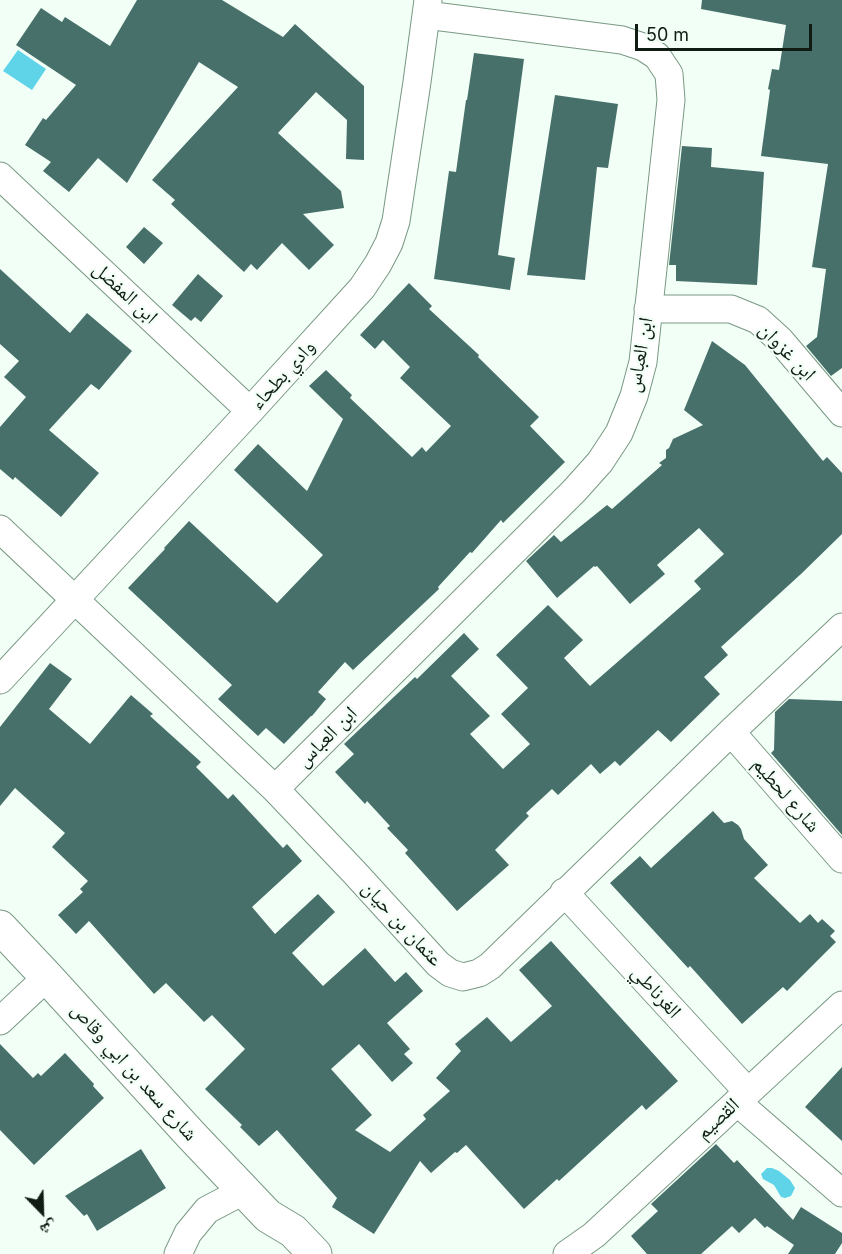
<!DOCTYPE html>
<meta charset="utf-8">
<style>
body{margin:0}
#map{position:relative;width:842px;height:1254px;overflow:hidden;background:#f1fff6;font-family:Inter,"Noto Naskh Arabic",sans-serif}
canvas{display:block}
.north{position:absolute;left:12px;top:1182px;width:60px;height:60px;-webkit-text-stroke:4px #f1fff6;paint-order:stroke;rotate:157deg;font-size:16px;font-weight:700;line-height:24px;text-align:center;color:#0f1b13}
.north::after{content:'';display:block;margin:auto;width:21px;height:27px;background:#0f1b13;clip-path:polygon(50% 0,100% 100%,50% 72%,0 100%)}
.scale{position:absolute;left:635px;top:24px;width:177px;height:27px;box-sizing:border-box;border:3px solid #0f1b13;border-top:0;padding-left:8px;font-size:18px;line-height:21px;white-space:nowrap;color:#0f1b13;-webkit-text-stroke:4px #f1fff6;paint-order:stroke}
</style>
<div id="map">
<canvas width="842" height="1254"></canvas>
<div class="north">ش</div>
<div class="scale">50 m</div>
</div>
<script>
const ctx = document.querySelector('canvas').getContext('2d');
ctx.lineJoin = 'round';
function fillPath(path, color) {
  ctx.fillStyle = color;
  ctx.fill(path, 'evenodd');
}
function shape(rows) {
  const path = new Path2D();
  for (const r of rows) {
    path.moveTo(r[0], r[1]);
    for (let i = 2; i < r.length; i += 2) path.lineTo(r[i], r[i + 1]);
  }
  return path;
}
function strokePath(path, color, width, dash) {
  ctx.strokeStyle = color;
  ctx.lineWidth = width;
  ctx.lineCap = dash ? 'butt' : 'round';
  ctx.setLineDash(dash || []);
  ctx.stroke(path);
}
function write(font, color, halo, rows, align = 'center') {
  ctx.font = font + ' Inter,"Noto Naskh Arabic",sans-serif';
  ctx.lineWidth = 4.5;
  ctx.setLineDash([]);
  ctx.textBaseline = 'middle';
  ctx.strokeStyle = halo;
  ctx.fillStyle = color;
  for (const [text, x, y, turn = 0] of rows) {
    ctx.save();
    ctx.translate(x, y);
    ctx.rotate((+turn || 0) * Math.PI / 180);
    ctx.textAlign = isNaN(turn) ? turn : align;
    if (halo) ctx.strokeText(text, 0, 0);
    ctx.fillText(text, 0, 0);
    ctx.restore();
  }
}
const water = shape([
 [18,50,46,69,32,90,3,71],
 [767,1168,772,1168,779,1171,790,1180,795,1188,791,1196,785,1198,781,1197,774,1185,763,1179,761,1174]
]);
const building = shape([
 [137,0,222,0,283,37,295,24,364,86,364,160,346,159,347,120,316,92,278,133,341,191,344,208,303,214,334,245,309,270,282,243,257,270,251,264,244,272,171,204,175,200,152,180,238,87,199,62,127,183,98,158,69,192,43,171,51,162,25,145,43,118,46,120,76,85,16,45,41,8,62,22,65,17,110,46],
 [702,0,842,0,842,368,831,376,806,346,817,337,826,269,812,267,828,164,761,156,770,90,768,89,772,69,779,70,786,25,701,9],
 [474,53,524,59,498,255,515,258,510,290,434,279,449,171,456,172,466,100,467,100],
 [555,95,618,104,608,168,597,167,585,280,527,275],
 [682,146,712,148,711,167,764,172,757,285,676,281,676,265,669,265],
 [144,227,163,243,144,264,126,247],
 [0,269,70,333,87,313,132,351,99,390,91,384,49,430,99,473,61,517,15,477,13,480,0,469,0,427,26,397,4,377,19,361,0,344],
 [198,274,223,296,201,322,195,317,191,321,172,305],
 [409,283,432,306,429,309,479,355,478,357,539,417,530,426,565,462,503,523,501,520,472,553,470,552,438,587,439,589,353,670,345,662,318,692,326,699,312,716,311,716,284,744,266,728,258,736,218,699,232,685,128,588,165,549,164,548,189,521,277,603,323,555,234,470,258,444,307,491,343,419,309,386,326,370,352,395,350,398,412,457,422,447,426,452,451,426,400,378,410,367,383,340,375,349,360,335],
 [712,341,745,365,823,461,827,457,842,473,842,534,801,574,721,647,728,655,704,677,720,694,671,742,658,730,620,766,615,761,600,774,591,764,558,795,552,789,526,813,529,816,495,850,509,865,457,911,405,853,408,850,387,828,390,826,367,801,365,804,335,772,354,754,344,744,415,677,417,679,464,633,479,649,451,676,490,716,470,734,503,769,530,744,501,714,528,688,496,655,548,605,583,640,564,658,590,686,701,589,694,581,724,554,699,528,657,565,665,574,630,604,597,566,595,567,594,566,557,598,526,561,554,535,561,542,607,505,612,509,662,465,659,463,666,458,666,450,669,448,673,439,703,425,684,410],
 [50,663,72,679,49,709,90,744,131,695,153,714,150,716,201,762,196,767,228,799,233,794,283,848,287,844,302,861,252,907,275,934,318,894,335,912,292,953,323,986,365,948,395,982,406,972,423,991,387,1023,410,1049,404,1054,413,1063,392,1082,359,1044,331,1069,372,1115,355,1130,390,1152,426,1119,423,1115,450,1091,436,1078,461,1051,455,1044,487,1017,511,1042,552,1006,519,970,551,941,678,1081,646,1110,642,1105,559,1181,557,1179,524,1209,466,1145,457,1153,455,1152,431,1173,420,1161,374,1234,332,1207,337,1198,277,1130,259,1146,240,1127,242,1125,205,1089,245,1049,212,1015,204,1022,166,983,154,994,89,921,76,934,58,915,83,892,80,889,88,881,52,847,65,833,15,788,0,806,0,727],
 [789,699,842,701,842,835,771,753,774,750,775,712],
 [713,811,724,823,732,821,738,825,741,829,744,839,768,865,754,878,800,923,810,914,818,923,822,919,835,931,830,936,836,942,787,991,783,987,742,1024,690,966,688,968,610,883,640,856,651,868],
 [0,1044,33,1078,38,1073,41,1076,65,1053,94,1084,93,1086,104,1098,34,1165,0,1130],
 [842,1067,842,1141,805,1107],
 [716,1144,734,1163,737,1160,793,1220,801,1207,842,1233,842,1243,835,1254,788,1254,794,1245,767,1226,765,1228,755,1218,739,1233,732,1226,701,1254,647,1254,631,1236,658,1211,651,1204],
 [141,1149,166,1188,97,1231,87,1214,84,1216,65,1196]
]);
const street = shape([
 [0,176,250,411],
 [648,309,731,309,758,320,780,340,842,413],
 [0,529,275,789,354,872,438,964,450,973,463,977,479,973,490,966,731,732,842,627],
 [0,680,250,411,362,288,378,264,389,243,396,221,417,82,428,0],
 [731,732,842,859],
 [275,789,574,491,600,462,619,433,634,396,643,362,671,100,669,74,657,56,643,47,622,40,426,15],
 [564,892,748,1092],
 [0,1021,47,977],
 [737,1102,842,1193],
 [178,1254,188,1233,207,1210,245,1190],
 [567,1254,594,1235,842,1005]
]);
const secondary = shape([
 [0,927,47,977,191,1135,268,1216,293,1231,315,1254]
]);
const streetNames = [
 ["ابن المفضل",125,293,43],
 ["ابن غزوان",787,352,46],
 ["ابن العباس",640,355,-80],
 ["وادي بطحاء",283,375,-48],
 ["ابن العباس",327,737,-45],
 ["شارع لحطيم",786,795,49],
 ["عثمان بن حيان",402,924,47],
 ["الغرناطي",656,992,48],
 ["شارع سعد بن ابي وقاص",134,1072,48],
 ["القصيم",718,1119,-43]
];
fillPath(water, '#5fd3e8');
fillPath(building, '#48706a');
strokePath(street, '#799883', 29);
strokePath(secondary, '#799883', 35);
strokePath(street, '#fff', 27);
strokePath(secondary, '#fff', 33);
write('20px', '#0f1b13', '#f1fff6', streetNames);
</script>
